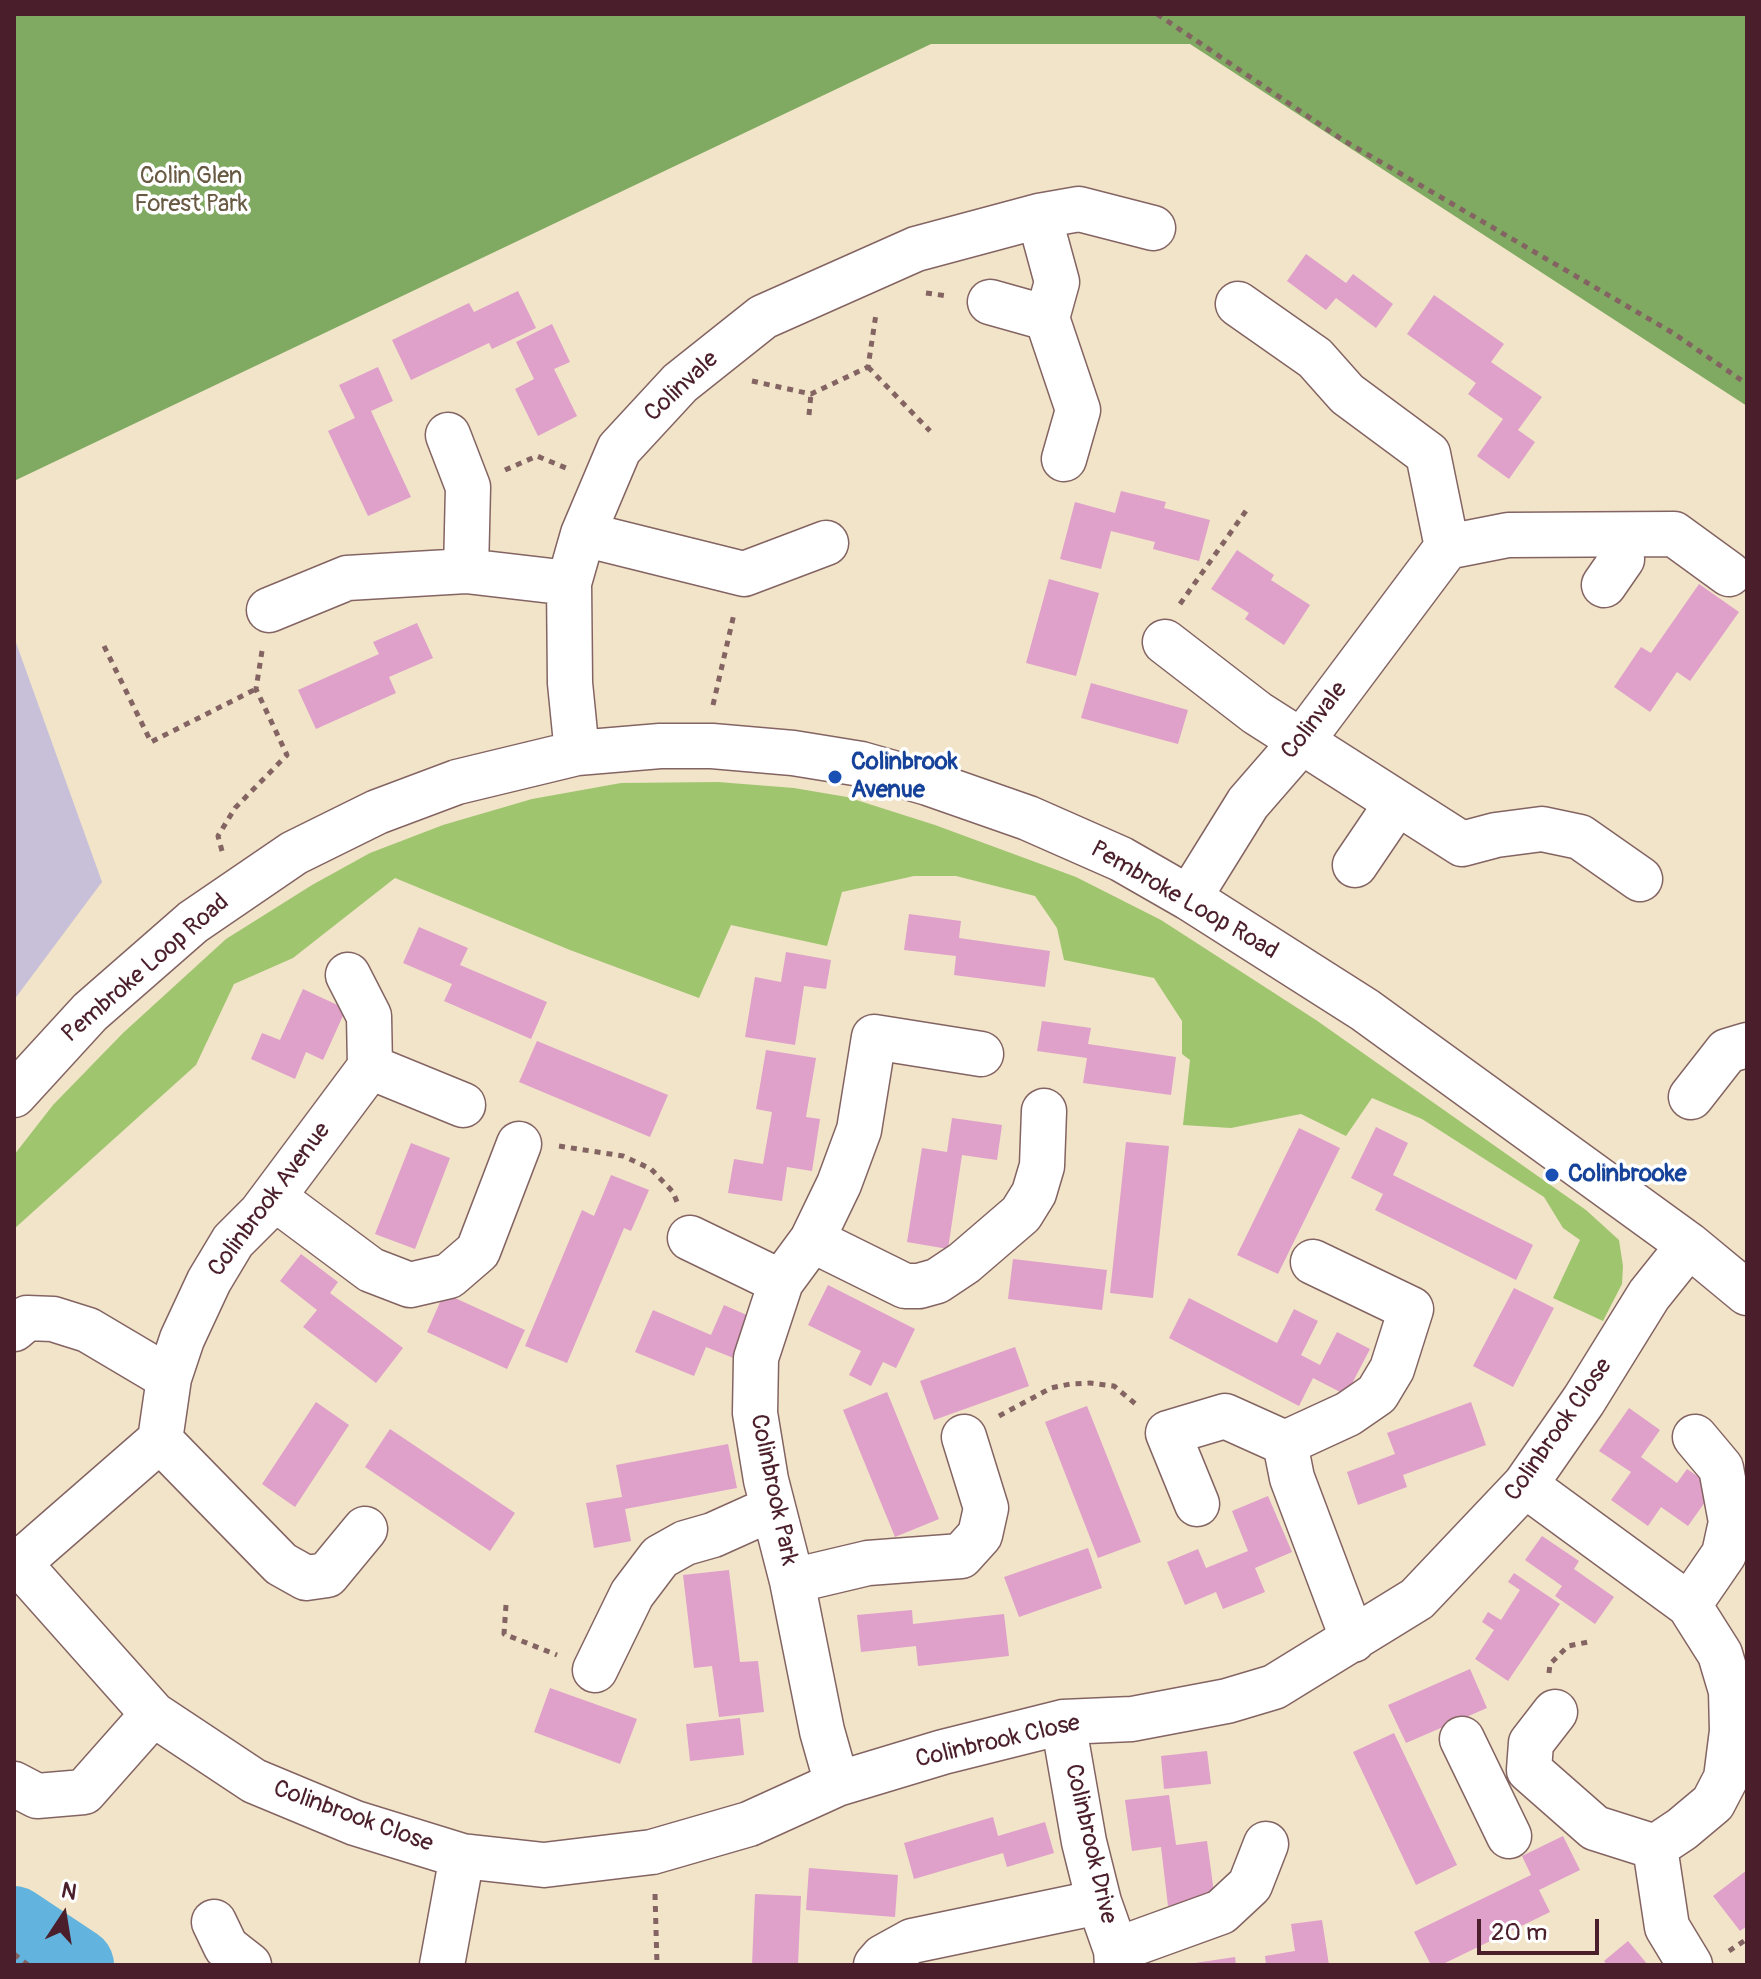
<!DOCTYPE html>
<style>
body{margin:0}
#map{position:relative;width:1761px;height:1979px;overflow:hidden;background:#f1e4c9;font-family:Pangolin,sans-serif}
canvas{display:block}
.frame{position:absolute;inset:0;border:16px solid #4a1f2b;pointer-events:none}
.north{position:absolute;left:24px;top:1875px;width:80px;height:80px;-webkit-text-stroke:6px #fff;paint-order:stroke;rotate:12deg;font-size:22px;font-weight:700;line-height:32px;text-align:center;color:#4a1f2b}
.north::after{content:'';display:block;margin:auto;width:28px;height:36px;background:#4a1f2b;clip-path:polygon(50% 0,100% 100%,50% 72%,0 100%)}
.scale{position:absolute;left:1477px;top:1919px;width:122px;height:36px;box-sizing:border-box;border:4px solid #4a1f2b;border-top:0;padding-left:10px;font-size:24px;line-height:28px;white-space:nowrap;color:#4a1f2b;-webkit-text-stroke:6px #fff;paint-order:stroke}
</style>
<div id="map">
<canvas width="1761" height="1979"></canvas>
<div class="frame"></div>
<div class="north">N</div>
<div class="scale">20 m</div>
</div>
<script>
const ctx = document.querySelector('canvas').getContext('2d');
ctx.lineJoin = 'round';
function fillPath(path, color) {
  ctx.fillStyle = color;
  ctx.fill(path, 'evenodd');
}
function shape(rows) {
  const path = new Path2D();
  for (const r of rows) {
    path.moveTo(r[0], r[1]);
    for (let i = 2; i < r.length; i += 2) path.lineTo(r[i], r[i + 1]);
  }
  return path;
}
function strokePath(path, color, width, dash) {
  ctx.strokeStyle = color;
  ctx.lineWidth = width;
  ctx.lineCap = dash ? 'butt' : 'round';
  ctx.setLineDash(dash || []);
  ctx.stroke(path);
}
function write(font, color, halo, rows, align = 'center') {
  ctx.font = font + ' Pangolin,sans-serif';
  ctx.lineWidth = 7;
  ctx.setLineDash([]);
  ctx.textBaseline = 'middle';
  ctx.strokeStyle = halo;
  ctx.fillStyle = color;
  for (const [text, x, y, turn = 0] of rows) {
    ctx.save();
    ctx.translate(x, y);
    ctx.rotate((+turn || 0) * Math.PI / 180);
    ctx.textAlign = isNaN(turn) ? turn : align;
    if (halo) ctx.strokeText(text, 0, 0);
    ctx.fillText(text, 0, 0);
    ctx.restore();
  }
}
const industrial = shape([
 [14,637,102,882,14,1000]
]);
const green = shape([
 [718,782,794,788,847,797,935,825,1076,877,1161,920,1316,1020,1586,1210,1619,1240,1623,1266,1622,1284,1603,1321,1553,1298,1580,1240,1563,1228,1544,1197,1422,1119,1372,1098,1346,1136,1301,1114,1231,1128,1183,1125,1190,1060,1182,1054,1182,1021,1154,978,1064,960,1057,928,1035,896,956,876,914,876,842,892,827,946,731,925,699,998,570,950,395,878,293,958,234,984,196,1065,14,1229,14,1155,53,1105,123,1033,226,939,312,885,370,853,443,825,532,799,621,783]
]);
const forest = shape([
 [14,14,1747,14,1747,406,1190,44,931,44,14,481]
]);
const river = shape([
 [14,1923,77,1965]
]);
const building = shape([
 [1306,254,1346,283,1353,274,1393,304,1376,328,1336,298,1326,310,1287,281],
 [518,291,536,328,492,349,489,343,411,380,392,340,469,303,474,312],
 [1434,295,1504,344,1491,362,1542,397,1518,430,1535,442,1509,479,1477,456,1503,419,1468,394,1476,383,1407,334],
 [552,324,570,362,554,369,577,416,538,436,515,389,534,379,516,342],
 [378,367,393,401,371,411,411,497,368,516,328,431,355,418,339,385],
 [1121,491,1166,502,1164,508,1210,520,1199,561,1153,549,1155,542,1111,531,1101,569,1060,559,1075,502,1115,513],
 [1237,550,1274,575,1271,580,1310,605,1284,645,1245,619,1249,613,1211,589],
 [1049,579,1099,593,1076,676,1026,663],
 [1699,584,1739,612,1690,681,1677,672,1650,712,1614,687,1641,647,1651,653],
 [417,623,433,658,389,677,396,693,316,729,298,690,379,654,373,642],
 [1091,683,1188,710,1178,744,1081,718],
 [909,914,961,921,959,938,1050,951,1045,987,954,975,956,956,904,950],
 [419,927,468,948,460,965,547,1002,531,1039,444,1001,452,984,403,963],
 [786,952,831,960,826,989,804,986,795,1045,745,1037,755,977,781,982],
 [303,989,346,1009,323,1060,306,1052,295,1079,251,1059,262,1033,280,1040],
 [1042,1021,1091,1028,1088,1044,1176,1057,1171,1095,1083,1083,1087,1058,1037,1051],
 [537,1041,668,1095,650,1137,519,1082],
 [766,1050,816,1058,806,1117,820,1119,812,1171,787,1167,782,1201,728,1193,734,1159,763,1164,772,1112,756,1109],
 [952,1118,1002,1125,997,1160,962,1155,948,1249,907,1242,922,1148,947,1152],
 [1376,1127,1408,1143,1393,1175,1533,1245,1516,1280,1375,1210,1383,1194,1351,1178],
 [1299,1128,1340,1148,1278,1274,1237,1255],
 [1126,1142,1169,1146,1153,1298,1110,1293],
 [411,1143,450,1158,415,1249,375,1234],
 [611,1175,649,1190,631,1231,624,1228,567,1363,525,1346,582,1210,594,1216],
 [301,1254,338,1282,330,1293,403,1348,376,1383,303,1327,317,1310,280,1281],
 [1013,1259,1107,1270,1102,1310,1008,1299],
 [828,1285,915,1329,896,1368,883,1362,871,1386,849,1375,861,1351,808,1325],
 [1514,1288,1554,1308,1513,1387,1473,1366],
 [444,1293,525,1330,507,1369,427,1332],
 [1189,1298,1277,1343,1294,1309,1318,1321,1301,1355,1320,1365,1337,1332,1370,1349,1346,1395,1313,1378,1299,1406,1169,1338],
 [724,1305,758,1320,741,1361,706,1347,694,1376,635,1352,653,1310,711,1335],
 [1015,1347,1029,1386,934,1420,920,1381],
 [887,1392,939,1519,895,1537,843,1410],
 [316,1402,349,1425,295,1507,262,1484],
 [1471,1402,1486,1445,1403,1475,1407,1487,1358,1505,1347,1472,1395,1454,1387,1433],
 [1087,1406,1141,1542,1098,1558,1045,1422],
 [1629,1408,1660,1430,1641,1457,1677,1483,1687,1469,1715,1488,1688,1526,1661,1507,1648,1526,1611,1500,1631,1472,1599,1451],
 [390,1429,515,1513,490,1551,365,1467],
 [728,1444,737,1488,625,1509,631,1541,594,1548,586,1503,622,1497,616,1465],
 [1268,1496,1292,1552,1255,1568,1265,1592,1223,1609,1216,1592,1185,1605,1167,1562,1198,1549,1206,1568,1248,1551,1232,1511],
 [1542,1536,1579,1561,1574,1569,1614,1597,1595,1624,1555,1596,1562,1586,1525,1560],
 [1088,1548,1102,1588,1019,1617,1004,1577],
 [729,1570,740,1662,758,1661,764,1712,719,1717,712,1666,694,1668,683,1575],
 [1514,1573,1560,1604,1508,1681,1475,1659,1494,1630,1482,1622,1488,1612,1501,1620,1520,1590,1508,1582],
 [912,1610,913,1624,1004,1614,1009,1656,918,1666,916,1646,861,1652,857,1615],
 [1470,1669,1487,1708,1406,1743,1388,1705],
 [550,1688,637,1719,620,1764,534,1732],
 [740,1718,744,1755,690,1761,686,1724],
 [1394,1733,1457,1865,1416,1885,1353,1752],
 [1207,1751,1211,1784,1164,1789,1161,1756],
 [1169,1795,1176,1845,1207,1841,1215,1900,1168,1906,1161,1847,1132,1851,1125,1800],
 [993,1817,998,1836,1045,1822,1054,1853,1007,1867,1003,1853,914,1879,904,1843],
 [1563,1836,1580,1870,1539,1890,1550,1912,1441,1965,1431,1965,1414,1932,1531,1875,1522,1856],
 [809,1868,898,1875,895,1917,806,1910],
 [1747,1870,1747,1926,1740,1931,1713,1896],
 [755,1894,801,1896,798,1965,752,1965],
 [1322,1920,1329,1965,1266,1965,1265,1956,1295,1951,1291,1924],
 [1628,1941,1648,1965,1607,1965,1604,1961],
 [1235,1957,1236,1965,1195,1965,1195,1963]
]);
const path = shape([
 [1157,14,1343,140,1673,333,1747,384],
 [926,293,948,296],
 [868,367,930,431],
 [752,381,811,394,868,367,876,314],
 [809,415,811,394],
 [505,470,537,456,566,468],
 [1180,604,1248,508],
 [104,646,151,742,256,689],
 [713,705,734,614],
 [222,851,218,836,235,808,287,755,256,689,262,651],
 [559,1146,623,1156,651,1169,673,1192,677,1202],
 [999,1416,1051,1388,1070,1384,1090,1383,1114,1386,1138,1406],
 [506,1605,504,1634,557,1655],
 [1549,1673,1550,1664,1568,1646,1588,1642],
 [655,1894,657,1965],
 [1729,1951,1747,1939],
 [14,1954,28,1965]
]);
const minor = shape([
 [1039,216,1057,282,1047,318,1078,410,1064,459],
 [990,302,1047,318],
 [1238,304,1315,358,1347,394,1428,454,1447,547,1508,535,1674,534,1729,574],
 [448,435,468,487,466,571],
 [583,534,744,574,826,543],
 [1604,585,1622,559,1619,535],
 [269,610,347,578,466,571,569,583],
 [1165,642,1257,713,1462,844,1496,835,1542,829,1580,837,1640,879],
 [577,753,570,683,569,583,583,534,619,449,680,383,763,317,916,249,1039,216,1079,209,1153,228],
 [1355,865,1397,803],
 [1189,898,1248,803,1301,742,1447,547],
 [370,1067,463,1105],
 [14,1095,90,1012,193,922,294,853,377,812,457,782,577,753,660,746,712,746,793,753,861,764,928,783,1028,818,1121,859,1189,898,1365,1010,1689,1245,1747,1293],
 [1691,1097,1727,1051,1747,1045],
 [273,1197,371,1270,410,1285,449,1276,478,1251,519,1144],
 [690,1238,781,1282],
 [812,1240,905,1286,919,1286,937,1281,964,1263,1021,1214,1034,1193,1042,1166,1044,1111],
 [14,1329,27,1318,53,1319,88,1330,169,1378],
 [160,1440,281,1564,306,1578,327,1575,365,1529],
 [1285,1443,1292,1478,1353,1640],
 [1525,1485,1689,1605,1720,1654,1731,1691,1732,1731,1726,1778,1713,1803,1682,1829,1655,1847,1595,1828,1529,1770,1531,1743,1555,1712],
 [1197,1504,1168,1433,1225,1416,1285,1443,1348,1414,1377,1394,1392,1369,1411,1309,1313,1262],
 [14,1558,153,1714,254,1781,355,1823,462,1856,544,1865,652,1852,749,1824,837,1784,943,1752,1063,1722,1132,1719,1227,1701,1274,1687,1417,1599,1525,1485,1584,1400,1649,1295,1689,1245],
 [19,1563,160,1440,169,1378,182,1339,209,1281,233,1241,261,1213,370,1067,369,1016,348,975],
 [792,1581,868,1563,961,1556,980,1535,986,1508,964,1437],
 [1689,1605,1724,1554,1731,1522,1721,1468,1695,1437],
 [595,1670,632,1594,660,1557,685,1543,713,1535,773,1508],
 [1063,1722,1084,1842,1099,1902,1116,1950,1117,1965],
 [1462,1739,1509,1836],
 [14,1784,37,1796,84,1792,153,1714],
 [837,1784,822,1731,792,1581,766,1480,755,1413,756,1358,781,1282,812,1240,839,1184,859,1130,874,1037,981,1054],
 [1655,1847,1667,1927,1690,1965],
 [214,1922,226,1947,249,1965],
 [1116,1950,1221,1912,1250,1885,1266,1844],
 [442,1965,462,1856],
 [876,1965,883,1957,912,1941,1099,1902]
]);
const markers = [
 [835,777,8,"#1a4fb4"],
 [1552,1175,8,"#1a4fb4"]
];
const parkNames = [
 ["Colin Glen",191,177],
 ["Forest Park",191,205]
];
const streetNames = [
 ["Colinvale",682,387,-43],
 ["Colinvale",1315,721,-52],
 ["Pembroke Loop Road",1184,901,30],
 ["Pembroke Loop Road",146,969,-41],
 ["Colinbrook Avenue",270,1200,-53],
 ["Colinbrook Close",1559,1430,-55],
 ["Colinbrook Park",773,1490,78],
 ["Colinbrook Close",998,1742,-13],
 ["Colinbrook Close",353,1817,20],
 ["Colinbrook Drive",1090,1844,77]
];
const transitNames = [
 ["Colinbrook",851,763],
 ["Avenue",851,791],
 ["Colinbrooke",1568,1175]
];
fillPath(industrial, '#c8c0d8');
fillPath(green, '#a0c56f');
fillPath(forest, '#80aa62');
strokePath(river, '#62b3dd', 74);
fillPath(building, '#dfa0c9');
strokePath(minor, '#846462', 47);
strokePath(path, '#846462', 5, [6, 6]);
strokePath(minor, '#fff', 44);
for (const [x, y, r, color] of markers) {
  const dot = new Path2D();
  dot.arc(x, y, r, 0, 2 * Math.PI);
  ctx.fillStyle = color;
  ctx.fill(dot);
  strokePath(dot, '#fff', 3);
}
write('24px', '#685943', '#fff', parkNames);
write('24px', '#4a1f2b', '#fff', streetNames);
write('bold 24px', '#164399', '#fff', transitNames, 'left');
</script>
